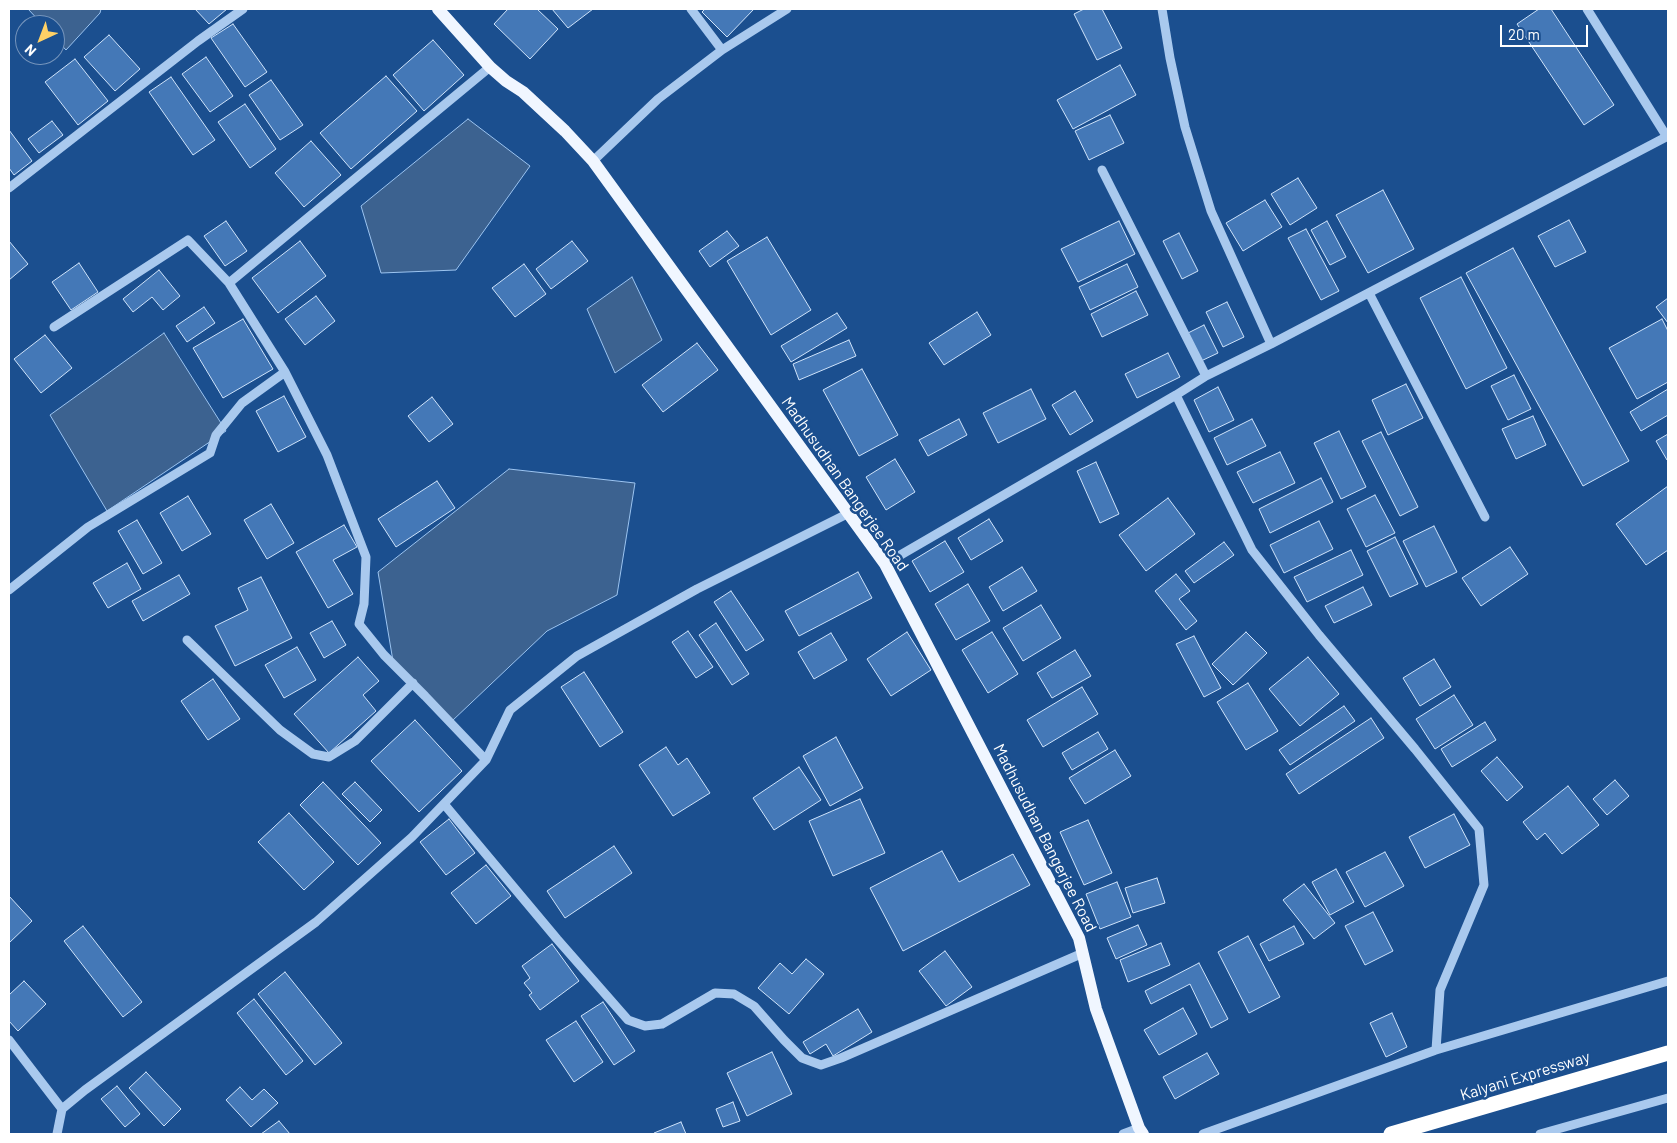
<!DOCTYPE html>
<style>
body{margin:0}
#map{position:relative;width:1677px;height:1143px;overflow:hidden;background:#1b4f8f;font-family:Barlow,sans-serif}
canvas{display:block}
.frame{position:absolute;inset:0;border:10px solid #fff;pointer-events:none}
.north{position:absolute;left:15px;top:15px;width:50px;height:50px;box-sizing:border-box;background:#1b4f8f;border:1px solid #7695bc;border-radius:50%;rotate:223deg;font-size:14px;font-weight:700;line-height:20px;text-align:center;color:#fff}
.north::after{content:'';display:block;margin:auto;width:18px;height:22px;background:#ffd166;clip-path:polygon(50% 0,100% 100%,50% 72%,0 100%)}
.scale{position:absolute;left:1500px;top:25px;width:88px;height:22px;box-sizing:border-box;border:2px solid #fff;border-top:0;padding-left:6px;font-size:15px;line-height:18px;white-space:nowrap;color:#fff;-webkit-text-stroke:4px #1b4f8f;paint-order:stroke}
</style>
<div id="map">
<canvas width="1677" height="1143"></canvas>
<div class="frame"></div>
<div class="north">N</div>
<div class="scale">20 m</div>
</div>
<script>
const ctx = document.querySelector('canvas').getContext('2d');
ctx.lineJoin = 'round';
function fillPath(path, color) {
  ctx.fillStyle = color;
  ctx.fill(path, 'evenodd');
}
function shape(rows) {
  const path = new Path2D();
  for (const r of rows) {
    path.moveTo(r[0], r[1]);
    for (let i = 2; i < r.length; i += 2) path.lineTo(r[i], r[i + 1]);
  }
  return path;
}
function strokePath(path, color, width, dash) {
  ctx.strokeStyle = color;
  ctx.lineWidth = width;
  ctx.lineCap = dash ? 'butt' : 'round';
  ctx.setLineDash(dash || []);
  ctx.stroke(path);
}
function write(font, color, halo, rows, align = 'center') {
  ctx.font = font + ' Barlow,sans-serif';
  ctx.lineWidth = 5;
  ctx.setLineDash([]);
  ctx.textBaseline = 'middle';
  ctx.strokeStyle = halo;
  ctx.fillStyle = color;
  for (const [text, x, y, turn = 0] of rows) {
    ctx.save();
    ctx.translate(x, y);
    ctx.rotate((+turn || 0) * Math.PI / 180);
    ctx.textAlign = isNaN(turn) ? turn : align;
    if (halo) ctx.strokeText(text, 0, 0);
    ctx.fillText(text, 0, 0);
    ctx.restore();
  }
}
const water = shape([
 [28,9,101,9,100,13,66,50,55,38,55,25,43,25,28,9],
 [468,119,530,166,456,270,381,273,361,206,468,119],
 [632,277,662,340,615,373,587,309,632,277],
 [164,333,226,431,107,511,50,415,164,333],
 [509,469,635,483,617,595,547,631,452,721,394,667,378,572,509,469]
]);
const building = shape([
 [195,9,227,9,209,24,195,9],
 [508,9,537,9,558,29,530,59,494,24,508,9],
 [552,9,593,9,568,28,552,9],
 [705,9,754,9,727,37,702,12,705,9],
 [1084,9,1102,9,1122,48,1097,60,1074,14,1084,9],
 [1539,9,1551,9,1614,105,1584,125,1517,24,1539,9],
 [233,24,267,72,245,87,211,38,233,24],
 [109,35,140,69,115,91,84,57,109,35],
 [433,40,464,75,424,111,393,75,433,40],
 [206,57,233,96,210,112,182,74,206,57],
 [75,59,108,101,78,125,45,82,75,59],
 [1120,65,1136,95,1073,129,1057,100,1120,65],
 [386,76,417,111,351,169,320,133,386,76],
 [171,77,215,140,193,155,149,92,171,77],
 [271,80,303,125,280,140,249,95,271,80],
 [245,104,276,149,250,168,218,122,245,104],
 [1110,115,1124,143,1089,160,1075,131,1110,115],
 [52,121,63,135,39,153,28,139,52,121],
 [9,130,32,161,14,175,9,168,9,130],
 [311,141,341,175,304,207,275,173,311,141],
 [1298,178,1317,208,1290,225,1271,194,1298,178],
 [1383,190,1414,249,1368,273,1336,215,1383,190],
 [1265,200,1282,227,1243,251,1226,223,1265,200],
 [1569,220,1586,252,1555,267,1538,236,1569,220],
 [226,221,247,251,225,266,204,236,226,221],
 [1119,221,1135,254,1078,282,1061,249,1119,221],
 [1327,221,1346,257,1330,265,1311,230,1327,221],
 [1306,229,1339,291,1321,300,1288,238,1306,229],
 [727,231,739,246,710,267,699,251,727,231],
 [1179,233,1198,271,1182,279,1163,241,1179,233],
 [767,237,811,310,771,335,727,261,767,237],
 [9,241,28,264,9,280,9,241],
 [300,241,326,276,278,313,252,278,300,241],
 [572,241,588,261,551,289,536,269,572,241],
 [1513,248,1629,461,1583,486,1466,273,1513,248],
 [79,263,98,292,71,310,52,282,79,263],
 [524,264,546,294,515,317,492,288,524,264],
 [1127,264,1138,287,1090,310,1079,287,1127,264],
 [159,270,180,296,163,310,152,297,133,312,123,299,159,270],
 [1461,277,1507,368,1466,389,1420,298,1461,277],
 [1136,291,1148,315,1102,337,1091,314,1136,291],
 [316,296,335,321,305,345,285,319,316,296],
 [1668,298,1668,323,1656,307,1668,298],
 [1227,302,1244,337,1223,347,1206,312,1227,302],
 [204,307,215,323,187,342,176,326,204,307],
 [977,312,991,335,944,365,929,343,977,312],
 [837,313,847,328,791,362,781,346,837,313],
 [243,319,273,369,223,398,193,348,243,319],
 [1662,319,1668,331,1668,382,1637,399,1609,348,1662,319],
 [1204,325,1218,353,1201,361,1188,333,1204,325],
 [45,335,72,368,41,393,14,359,45,335],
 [849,340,856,356,799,380,793,364,849,340],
 [697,343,718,370,663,412,642,385,697,343],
 [1168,353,1180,377,1137,398,1125,374,1168,353],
 [862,369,898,435,859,456,823,390,862,369],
 [1514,375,1531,409,1508,420,1491,386,1514,375],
 [1406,384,1423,418,1388,435,1372,400,1406,384],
 [1218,387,1234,420,1209,432,1194,400,1218,387],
 [1031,389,1046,419,998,443,983,413,1031,389],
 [1668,389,1668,415,1641,431,1630,412,1668,389],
 [1075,391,1093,421,1070,435,1052,405,1075,391],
 [284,396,306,437,278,452,256,411,284,396],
 [432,397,453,424,429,442,408,416,432,397],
 [1533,416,1546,445,1516,459,1502,429,1533,416],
 [959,419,967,435,928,456,919,440,959,419],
 [1252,419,1266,446,1227,465,1214,438,1252,419],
 [1339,431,1366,487,1341,499,1314,443,1339,431],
 [1381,432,1418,507,1400,516,1362,441,1381,432],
 [1668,434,1668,459,1667,460,1656,441,1668,434],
 [1280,452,1295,483,1253,503,1237,472,1280,452],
 [895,459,915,492,886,510,866,477,895,459],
 [1096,462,1119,514,1100,523,1077,471,1096,462],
 [1321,478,1333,502,1270,533,1259,509,1321,478],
 [437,481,455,508,396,547,378,519,437,481],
 [1668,486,1668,550,1646,565,1616,524,1668,486],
 [1375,495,1395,533,1366,547,1347,509,1375,495],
 [188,496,211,534,182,551,160,513,188,496],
 [1168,498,1195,534,1146,571,1119,535,1168,498],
 [271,504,294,543,267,559,244,520,271,504],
 [989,519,1003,541,971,560,958,538,989,519],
 [137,520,162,563,143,574,118,531,137,520],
 [1319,521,1333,549,1284,573,1270,545,1319,521],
 [344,525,357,547,333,560,353,594,328,608,296,552,344,525],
 [1434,526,1457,572,1426,587,1403,541,1434,526],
 [1395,537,1418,584,1390,597,1367,551,1395,537],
 [945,541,964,572,930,592,912,561,945,541],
 [1224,542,1234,555,1194,583,1185,571,1224,542],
 [1510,547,1528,574,1481,606,1462,578,1510,547],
 [1351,550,1363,575,1307,602,1294,577,1351,550],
 [127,563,141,589,108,608,93,583,127,563],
 [1022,567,1037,591,1003,611,989,587,1022,567],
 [858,572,872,598,799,636,785,611,858,572],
 [1176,574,1190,591,1179,599,1197,621,1186,630,1155,591,1176,574],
 [179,575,190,594,143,621,132,601,179,575],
 [261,577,292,638,235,666,215,626,248,610,238,588,261,577],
 [968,584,990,621,956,640,935,604,968,584],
 [1363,587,1372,605,1334,623,1325,606,1363,587],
 [731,591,764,640,746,651,714,602,731,591],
 [1041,605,1061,638,1023,661,1003,628,1041,605],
 [332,621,346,645,324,658,310,633,332,621],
 [716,623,749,674,732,685,699,635,716,623],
 [688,631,713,667,696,678,672,642,688,631],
 [907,632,931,670,891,696,867,659,907,632],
 [992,632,1018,674,988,693,962,650,992,632],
 [1246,632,1267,653,1233,685,1212,664,1246,632],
 [831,633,847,660,814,679,798,652,831,633],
 [1194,636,1221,688,1204,697,1176,644,1194,636],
 [297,647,316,680,284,698,265,665,297,647],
 [1075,650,1091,676,1052,698,1037,673,1075,650],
 [358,657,379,681,363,695,376,711,329,753,294,714,358,657],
 [1308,657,1339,694,1300,726,1269,689,1308,657],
 [1434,659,1451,687,1420,706,1403,678,1434,659],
 [584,672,623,732,600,747,561,687,584,672],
 [213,679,240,719,208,740,181,701,213,679],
 [1248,683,1278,731,1246,750,1217,702,1248,683],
 [1082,687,1098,714,1043,747,1027,720,1082,687],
 [1454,695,1473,725,1435,749,1416,719,1454,695],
 [1344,706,1355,721,1290,765,1279,750,1344,706],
 [1371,718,1384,738,1299,794,1286,774,1371,718],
 [415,720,462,771,419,812,371,761,415,720],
 [1485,722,1496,740,1452,767,1441,749,1485,722],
 [1098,732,1108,749,1072,770,1062,753,1098,732],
 [836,737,863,788,830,806,803,756,836,737],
 [666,747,678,765,687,758,710,793,673,816,639,765,666,747],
 [1115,750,1131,776,1085,804,1069,778,1115,750],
 [1497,757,1523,787,1507,801,1481,771,1497,757],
 [799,767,821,800,774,830,753,798,799,767],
 [1615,780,1629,796,1607,815,1593,799,1615,780],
 [323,782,381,843,358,865,300,805,323,782],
 [355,782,382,810,370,822,342,794,355,782],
 [1568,786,1599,825,1562,854,1545,833,1537,840,1523,822,1568,786],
 [860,799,885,853,833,876,809,821,860,799],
 [289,813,334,862,304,890,258,842,289,813],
 [1454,814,1470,845,1425,868,1409,837,1454,814],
 [449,819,475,853,446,875,420,842,449,819],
 [1088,820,1112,873,1084,885,1060,832,1088,820],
 [614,846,632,873,565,918,547,891,614,846],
 [942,851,959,882,1013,854,1030,885,903,951,870,888,942,851],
 [1385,852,1404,886,1365,907,1346,872,1385,852],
 [486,865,511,896,476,924,451,893,486,865],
 [1336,869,1354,902,1330,915,1312,882,1336,869],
 [1157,878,1165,903,1133,913,1125,888,1157,878],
 [1117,882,1131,917,1100,929,1086,894,1117,882],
 [1304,884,1335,923,1314,939,1283,900,1304,884],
 [9,896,32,921,9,943,9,896],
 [1373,912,1393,951,1365,965,1345,926,1373,912],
 [1138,925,1147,945,1116,959,1107,938,1138,925],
 [83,926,142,1002,123,1017,64,941,83,926],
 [1294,926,1304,944,1269,961,1260,944,1294,926],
 [1248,936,1280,997,1249,1013,1218,952,1248,936],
 [1161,943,1170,965,1128,982,1120,960,1161,943],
 [552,944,579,981,540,1010,529,995,532,993,524,983,530,978,522,966,552,944],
 [945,951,972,987,946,1006,919,971,945,951],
 [806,959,824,974,789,1014,758,988,780,963,792,974,806,959],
 [1199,963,1228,1019,1211,1028,1190,984,1151,1004,1145,991,1199,963],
 [285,972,342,1043,315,1065,258,994,285,972],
 [24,981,46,1004,18,1031,9,1021,9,995,24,981],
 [254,999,303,1061,286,1075,237,1013,254,999],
 [603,1002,635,1051,614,1065,581,1016,603,1002],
 [1183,1008,1197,1034,1159,1055,1144,1030,1183,1008],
 [858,1009,872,1032,833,1056,826,1044,810,1054,803,1042,858,1009],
 [1392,1013,1407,1047,1386,1057,1370,1023,1392,1013],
 [576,1021,603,1062,574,1082,546,1040,576,1021],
 [772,1052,792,1094,747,1116,727,1073,772,1052],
 [1207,1053,1219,1074,1175,1099,1163,1077,1207,1053],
 [146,1072,181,1109,164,1126,129,1088,146,1072],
 [117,1086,140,1114,125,1127,101,1099,117,1086],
 [240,1087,252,1100,264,1089,278,1103,251,1127,226,1100,240,1087],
 [733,1102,740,1121,723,1127,716,1109,733,1102],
 [279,1121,290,1134,261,1134,279,1121],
 [681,1122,686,1134,655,1134,654,1133,681,1122]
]);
const minor = shape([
 [1162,9,1170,58,1185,127,1211,211,1271,344],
 [1587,9,1667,137],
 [722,50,787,9],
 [593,161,658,99,722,50,691,9],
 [1102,170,1206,376],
 [9,188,198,41,243,9],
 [1369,293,1485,517],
 [54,327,188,240,229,283],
 [1176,395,1252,550,1319,635,1415,749,1479,829,1484,885,1440,990,1436,1050],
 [885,564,1176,395,1206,376,1271,344,1668,136],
 [9,590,88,527,210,453,216,435,242,403,285,372],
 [187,640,280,730,313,754,329,757,355,741,413,683],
 [486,760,425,696,384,655,359,624,364,604,366,557,327,455,285,372,229,283,490,67],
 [444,804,557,939,628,1020,645,1026,662,1024,715,993,734,994,754,1006,784,1040,802,1058,821,1065,841,1058,1083,953],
 [9,1040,62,1109],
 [57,1134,62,1109,85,1090,316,922,412,837,486,760,510,710,577,656,697,589,849,513],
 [1123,1134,1139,1128],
 [1203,1134,1436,1050,1668,981],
 [1540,1134,1668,1098]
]);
const major = shape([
 [438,9,490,67,506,81,523,92,565,131,593,161,885,564,1079,938,1096,1009,1139,1128,1143,1134]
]);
const highway = shape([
 [1391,1134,1668,1053]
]);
const streetNames = [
 ["Madhusudhan Bangerjee Road",845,484,55],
 ["Madhusudhan Bangerjee Road",1045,838,63],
 ["Kalyani Expressway",1525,1076,-17]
];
fillPath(water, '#3c6290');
strokePath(water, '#9cc4f0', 1);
fillPath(building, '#4478b7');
strokePath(building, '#cfe3fa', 1);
strokePath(minor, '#a9c9ee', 9);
strokePath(major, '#f0f6ff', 12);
strokePath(highway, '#fff', 15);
write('16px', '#fff', '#1b4f8f', streetNames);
</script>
